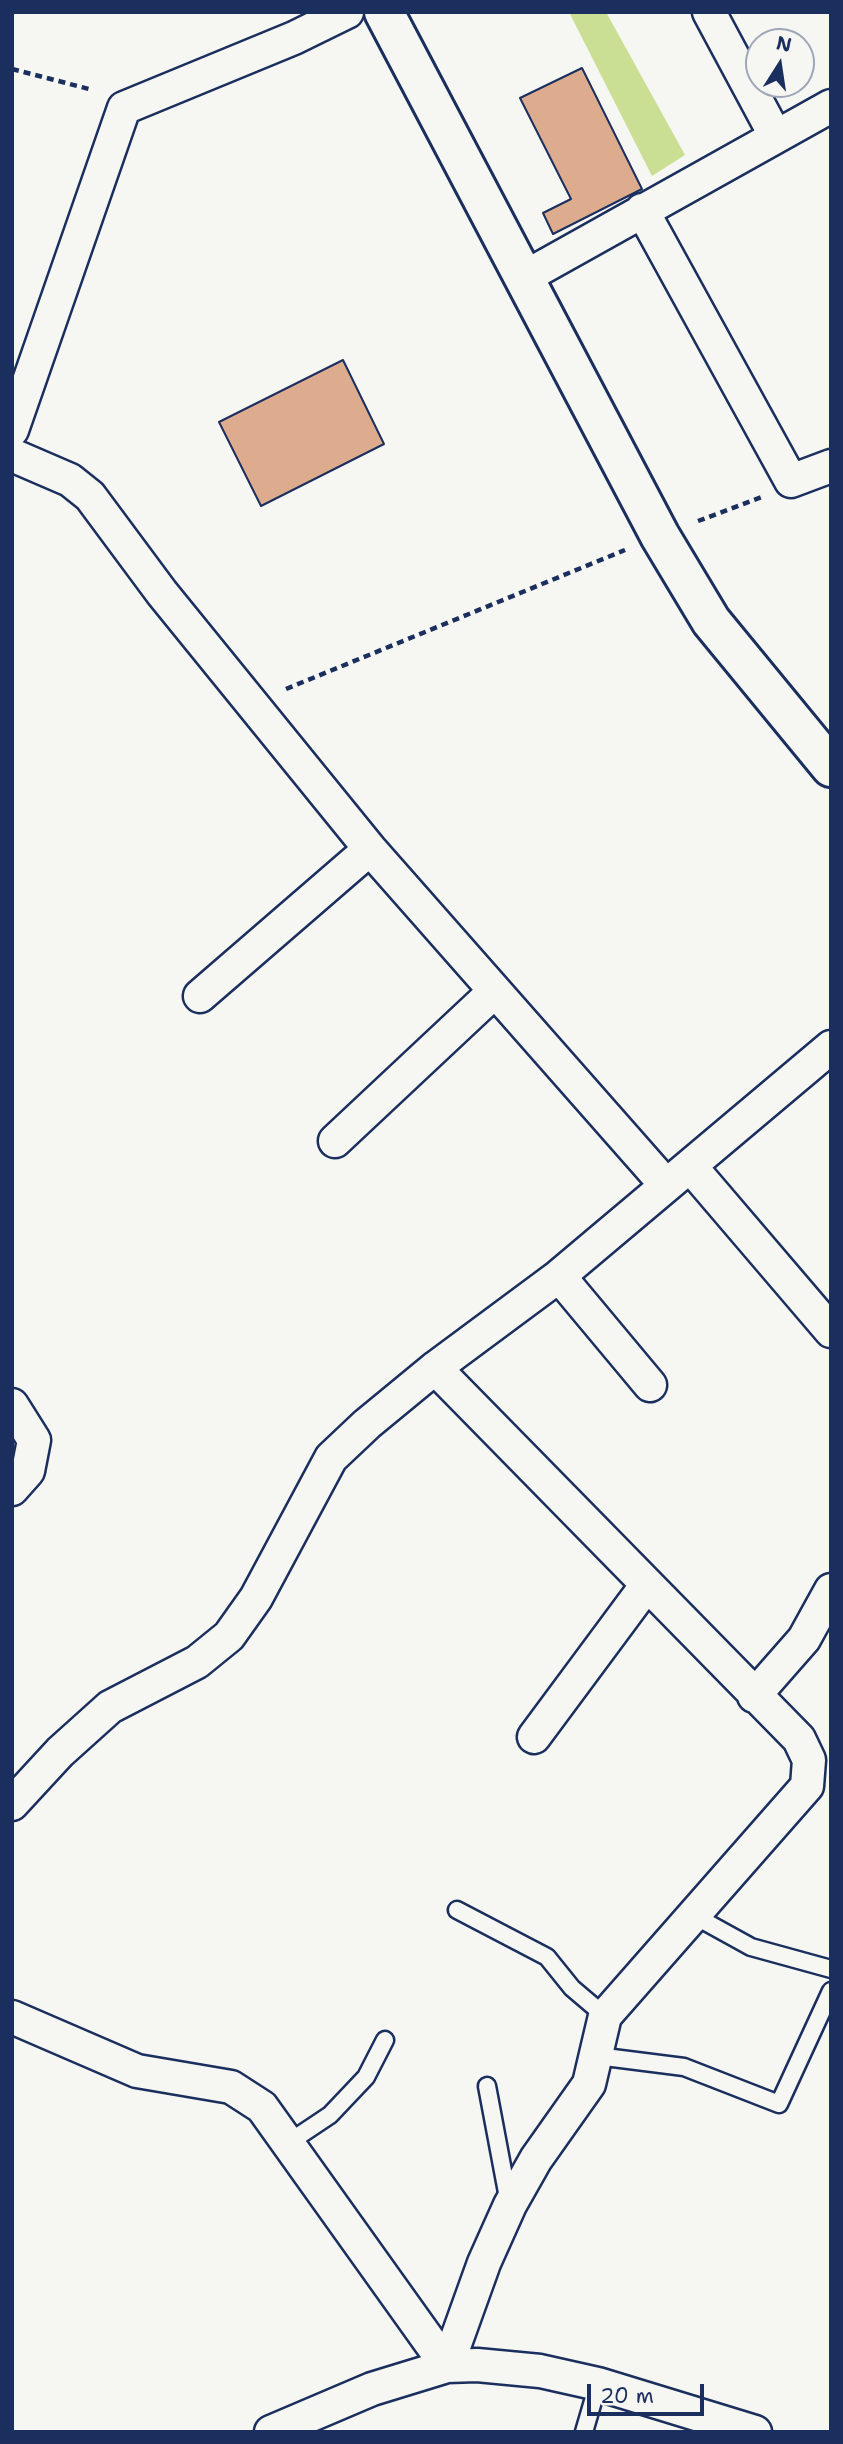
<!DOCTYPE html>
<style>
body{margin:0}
#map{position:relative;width:843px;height:2444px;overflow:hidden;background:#f6f6f2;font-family:"Shantell Sans",sans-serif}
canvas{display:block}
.frame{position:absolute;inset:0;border:14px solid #1b2f5e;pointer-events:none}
.north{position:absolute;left:745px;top:28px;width:70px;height:70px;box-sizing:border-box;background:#f6f6f2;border:2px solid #9ea6b7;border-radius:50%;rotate:12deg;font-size:19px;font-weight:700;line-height:28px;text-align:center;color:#1b2f5e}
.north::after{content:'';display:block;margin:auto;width:24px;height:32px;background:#1b2f5e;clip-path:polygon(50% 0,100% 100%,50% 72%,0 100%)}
.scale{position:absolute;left:587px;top:2384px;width:117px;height:32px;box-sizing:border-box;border:4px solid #1b2f5e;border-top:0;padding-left:9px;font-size:21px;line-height:24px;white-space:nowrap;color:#1b2f5e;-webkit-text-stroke:5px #f6f6f2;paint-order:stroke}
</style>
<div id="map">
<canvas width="843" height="2444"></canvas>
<div class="frame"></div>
<div class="north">N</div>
<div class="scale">20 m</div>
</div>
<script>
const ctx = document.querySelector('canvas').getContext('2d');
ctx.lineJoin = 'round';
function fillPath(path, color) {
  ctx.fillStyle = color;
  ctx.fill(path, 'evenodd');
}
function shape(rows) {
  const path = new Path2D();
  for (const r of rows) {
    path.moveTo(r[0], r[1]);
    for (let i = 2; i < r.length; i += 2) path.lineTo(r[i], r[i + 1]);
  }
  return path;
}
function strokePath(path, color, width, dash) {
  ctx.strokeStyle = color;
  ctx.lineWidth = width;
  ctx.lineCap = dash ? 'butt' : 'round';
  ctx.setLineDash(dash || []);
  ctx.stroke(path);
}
const green = shape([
 [569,12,606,12,685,155,652,176]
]);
const building = shape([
 [582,68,642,189,553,234,543,213,571,199,520,98,582,68],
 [343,360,384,444,261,506,219,422,343,360]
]);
const path = shape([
 [12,69,93,90],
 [698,521,762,497],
 [286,689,625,550]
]);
const service = shape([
 [457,1910,547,1957,572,1988,605,2016],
 [693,1915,751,1947,831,1969],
 [597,2056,684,2067,779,2104,831,1991],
 [487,2086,509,2203],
 [288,2143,330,2115,366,2077,385,2040],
 [584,2432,598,2384]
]);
const minor = shape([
 [709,12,775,135],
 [642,210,791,481,831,466],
 [525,277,831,106],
 [12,430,124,108,294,38,347,12],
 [12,455,70,480,90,496,162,593,370,849,666,1185],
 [200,996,370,849],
 [335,1141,495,991],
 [690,1166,831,1331],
 [559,1276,650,1385],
 [435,1368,799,1739,809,1760,807,1786,605,2016,589,2084,536,2159,510,2205,484,2263,447,2366],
 [12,1405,34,1440,28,1471,12,1489],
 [754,1696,804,1639,831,1590],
 [534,1737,646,1586],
 [12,1804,60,1752,110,1707,197,1662,229,1636,256,1598,331,1458,367,1424,435,1368,559,1276,831,1047],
 [12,2017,137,2071,231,2087,262,2107,447,2366],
 [271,2432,372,2389,447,2366,477,2365,540,2371,598,2384,755,2432]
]);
const tertiary = shape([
 [384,12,660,536,711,621,831,767]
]);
fillPath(green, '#cadf94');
fillPath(building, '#ddac8e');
strokePath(building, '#1b2f5e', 2);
strokePath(service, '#1b2f5e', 21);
strokePath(minor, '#1b2f5e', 37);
strokePath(tertiary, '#1b2f5e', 44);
strokePath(path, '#1b2f5e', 4.5, [7, 5]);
strokePath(service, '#f6f6f2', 16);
strokePath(minor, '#f6f6f2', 32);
strokePath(tertiary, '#f6f6f2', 38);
</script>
